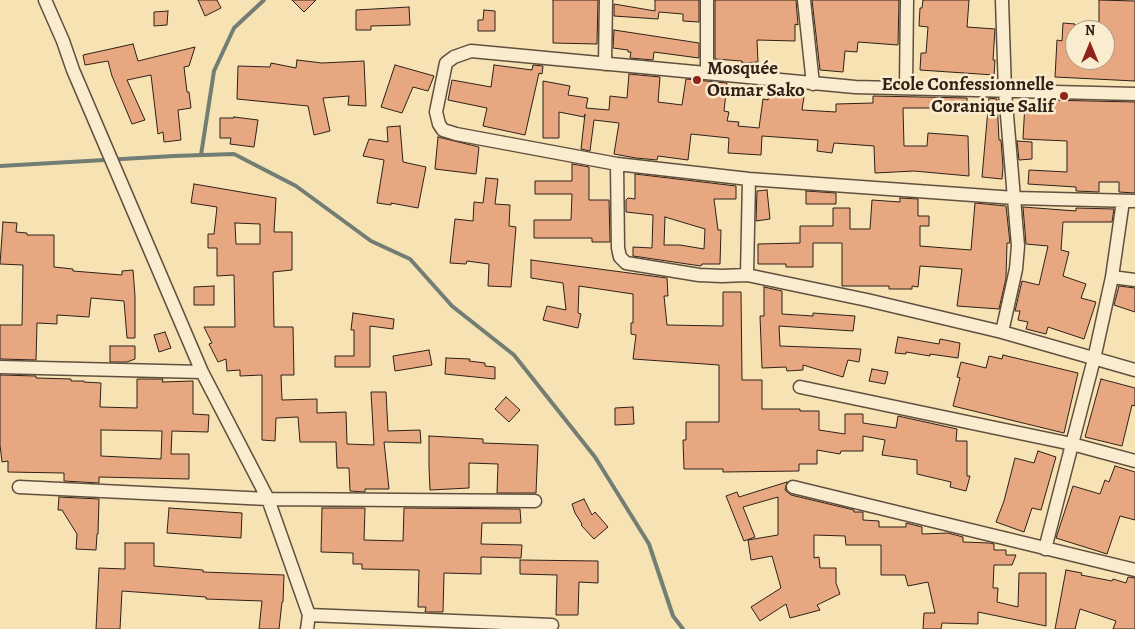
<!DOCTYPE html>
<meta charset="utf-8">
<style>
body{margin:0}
#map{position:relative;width:1135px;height:629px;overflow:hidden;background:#f7e2b4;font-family:Alegreya,serif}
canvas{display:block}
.north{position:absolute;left:1065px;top:20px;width:50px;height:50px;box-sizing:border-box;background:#faecce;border:1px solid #a99a85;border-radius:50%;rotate:0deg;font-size:14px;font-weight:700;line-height:20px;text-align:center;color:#2f2018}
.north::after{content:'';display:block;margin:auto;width:18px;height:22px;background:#8f2418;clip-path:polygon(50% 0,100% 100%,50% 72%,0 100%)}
</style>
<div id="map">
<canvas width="1135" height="629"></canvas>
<div class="north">N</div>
</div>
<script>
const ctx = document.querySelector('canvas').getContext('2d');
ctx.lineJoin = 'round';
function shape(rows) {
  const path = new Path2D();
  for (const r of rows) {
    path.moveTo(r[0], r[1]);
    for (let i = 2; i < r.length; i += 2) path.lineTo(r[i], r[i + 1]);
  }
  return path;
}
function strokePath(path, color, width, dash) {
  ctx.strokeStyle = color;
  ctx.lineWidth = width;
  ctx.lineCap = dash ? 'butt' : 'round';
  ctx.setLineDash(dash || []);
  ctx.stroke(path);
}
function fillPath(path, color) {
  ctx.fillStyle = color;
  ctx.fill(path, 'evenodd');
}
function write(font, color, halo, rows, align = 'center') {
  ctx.font = font + ' Alegreya,serif';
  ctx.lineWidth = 5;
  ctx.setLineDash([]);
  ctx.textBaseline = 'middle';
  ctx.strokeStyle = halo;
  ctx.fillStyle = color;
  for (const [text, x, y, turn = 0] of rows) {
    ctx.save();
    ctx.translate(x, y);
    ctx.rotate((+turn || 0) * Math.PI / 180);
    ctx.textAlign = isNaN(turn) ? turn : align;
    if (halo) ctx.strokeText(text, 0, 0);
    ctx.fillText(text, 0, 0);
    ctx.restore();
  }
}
const stream = shape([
 [201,155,214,71,234,28,264,0],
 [0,166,174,156,234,154,296,186,371,241,410,259,452,306,514,355,595,457,649,544,673,616,683,629]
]);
const building = shape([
 [198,0,217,0,221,8,205,16,198,0],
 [292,0,316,0,304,12,292,0],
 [553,0,598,0,597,44,553,43,553,0],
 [655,0,699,0,699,22,683,21,683,14,659,12,658,19,614,16,614,4,655,11,655,0],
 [715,0,796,0,798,25,795,24,795,41,757,40,758,62,742,63,742,61,715,59,715,0],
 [812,0,899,0,898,45,858,42,857,52,845,51,843,72,820,70,812,0],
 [923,0,969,0,967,27,995,29,993,60,995,60,994,75,920,70,921,53,926,53,928,27,919,26,920,8,922,8,923,0],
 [1099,0,1135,1,1135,81,1055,77,1057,40,1062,41,1063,23,1075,24,1075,60,1105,60,1105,30,1099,30,1099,0],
 [409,7,410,25,371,26,371,30,356,30,356,10,409,7],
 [484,10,495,11,495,31,478,31,478,20,483,20,484,10],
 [168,11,167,25,154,26,154,12,168,11],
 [614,30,699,43,699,58,654,52,653,60,630,58,631,52,628,52,628,50,613,48,614,30],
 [133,44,138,61,195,47,189,66,184,67,187,92,189,92,191,108,178,110,181,140,164,142,163,132,158,134,151,75,127,80,145,120,132,124,112,76,108,61,85,65,83,55,133,44],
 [297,60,322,63,364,61,366,106,348,105,349,96,323,98,330,131,314,135,308,106,237,99,238,66,270,67,271,63,296,68,297,60],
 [395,65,434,76,428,91,413,87,402,113,381,107,395,65],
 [494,65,532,70,533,65,543,66,542,74,539,73,525,135,483,126,487,108,448,100,452,80,491,87,494,65],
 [629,74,660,77,658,102,682,105,686,79,727,83,724,111,729,112,727,121,739,122,738,126,759,128,763,99,768,100,770,87,805,90,802,110,836,112,836,104,873,103,873,96,967,98,967,109,941,110,941,108,903,108,904,146,927,146,928,133,968,136,969,176,914,171,875,173,874,146,834,143,832,153,817,151,818,140,762,136,761,155,728,153,729,138,691,134,688,160,658,156,657,160,636,158,614,154,619,123,594,120,590,151,581,149,585,114,584,117,559,112,559,138,543,138,543,81,570,86,568,95,588,98,586,108,609,110,610,96,627,98,629,74],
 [989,98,997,99,999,140,1001,140,1003,167,1002,179,982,177,989,98],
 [1045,100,1135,102,1135,193,1119,192,1119,182,1099,182,1099,192,1076,191,1076,187,1028,184,1029,170,1067,172,1067,141,1023,139,1025,103,1045,104,1045,100],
 [234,117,258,120,254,147,230,144,231,138,220,138,220,118,234,118,234,117],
 [400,126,403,162,426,167,418,208,391,203,391,205,377,203,384,160,363,156,369,139,388,142,387,127,400,126],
 [438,137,479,147,476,174,435,169,438,137],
 [1017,141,1032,142,1032,159,1019,160,1017,141],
 [572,164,589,167,589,200,609,200,610,242,592,242,592,238,534,238,534,220,571,220,572,194,535,194,535,181,572,181,572,164],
 [635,174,736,186,736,199,714,199,718,230,721,230,720,264,702,264,701,266,633,256,633,247,652,248,653,215,626,212,626,200,628,198,635,199,635,174],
 [665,217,705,229,704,249,680,245,664,245,665,217],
 [486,178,498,179,495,204,510,205,509,226,516,227,511,287,488,286,489,264,467,261,466,264,450,263,455,219,473,221,474,202,483,203,486,178],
 [194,184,276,198,274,232,292,232,292,270,273,272,274,327,293,327,294,375,281,375,282,400,317,399,317,413,346,412,347,444,374,445,371,392,386,392,388,431,420,430,421,443,384,442,389,489,365,489,365,492,350,491,349,468,337,468,336,442,300,442,298,417,276,418,275,441,262,440,262,375,240,376,240,370,227,371,226,359,218,362,209,344,212,343,204,327,235,327,234,275,217,276,217,248,208,248,208,234,214,234,217,207,191,203,194,184],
 [235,223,260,224,260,244,236,244,235,223],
 [767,190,770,219,756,221,757,191,767,190],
 [806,191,836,193,836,204,806,204,806,191],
 [900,198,918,199,918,216,929,216,929,226,920,226,920,246,971,250,975,203,1006,206,1010,243,1007,243,1006,278,999,309,957,306,962,269,920,266,918,287,912,286,912,289,889,289,889,286,842,286,842,243,813,243,813,267,786,267,786,264,758,264,758,244,800,243,800,226,833,226,833,208,850,208,850,229,870,229,872,200,900,202,900,198],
 [1023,207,1076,211,1076,208,1114,209,1112,222,1063,222,1061,250,1069,252,1063,276,1086,284,1081,298,1096,302,1084,339,1048,327,1046,334,1026,329,1028,322,1018,320,1020,311,1015,311,1022,281,1039,285,1048,246,1026,244,1023,207],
 [3,222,17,223,16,232,27,233,27,235,54,235,54,267,73,269,73,271,122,275,122,271,133,270,135,296,135,338,127,338,124,301,91,298,89,317,57,315,57,324,37,323,36,360,0,359,0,325,22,325,23,265,0,264,3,222],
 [531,260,667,278,668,296,664,296,667,325,723,326,723,292,741,292,742,380,762,380,762,409,800,409,800,411,819,411,819,430,845,434,845,414,863,414,863,423,896,428,898,416,957,429,956,441,967,441,967,476,970,476,966,491,950,487,951,482,917,474,917,460,882,455,885,440,863,436,863,451,841,451,840,454,817,450,817,464,799,464,799,471,723,472,723,469,684,469,683,440,686,440,686,422,719,422,719,365,633,359,636,335,631,334,631,323,633,323,633,294,579,286,578,313,581,314,578,328,543,320,547,306,566,310,563,283,531,278,531,260],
 [214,286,214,305,194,305,194,287,214,286],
 [1119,286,1135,288,1135,312,1114,305,1119,286],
 [764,287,782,291,782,314,813,316,813,313,855,316,853,331,779,326,780,346,861,349,859,362,848,360,843,377,803,365,803,370,787,371,786,367,762,368,760,316,764,316,764,287],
 [353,313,394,319,393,329,370,326,370,367,335,367,335,356,354,356,354,330,351,330,353,313],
 [165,332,171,348,159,352,154,335,165,332],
 [898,337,939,344,940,339,960,343,958,358,930,354,930,356,906,352,906,354,895,353,898,337],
 [110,346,135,346,135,359,127,362,110,362,110,346],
 [429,350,432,365,395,371,393,356,429,350],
 [1003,355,1078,373,1064,433,953,406,960,378,957,377,961,362,986,368,989,356,1002,359,1003,355],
 [446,358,470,359,469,361,485,363,485,366,495,367,495,379,445,374,446,358],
 [872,369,888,372,885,384,869,381,872,369],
 [0,375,36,376,36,378,71,379,71,381,84,381,84,382,101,383,100,407,137,408,137,379,163,379,162,382,193,381,193,414,209,415,208,432,172,431,171,454,189,454,189,479,99,477,99,483,64,481,64,473,8,472,8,461,2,462,0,445,0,375],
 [101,430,162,431,161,459,101,456,101,430],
 [1101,379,1135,388,1135,406,1132,405,1122,446,1085,437,1101,379],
 [506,397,520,410,509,422,495,409,506,397],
 [633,407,634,424,615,425,615,408,633,407],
 [429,436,483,439,483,443,538,445,536,493,497,493,498,464,469,463,469,488,430,490,429,467,429,436],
 [1038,451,1056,457,1041,510,1032,508,1024,532,996,522,1004,501,1015,458,1034,463,1038,451],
 [1115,466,1135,472,1135,520,1120,516,1107,554,1056,538,1073,486,1100,494,1105,480,1109,482,1115,466],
 [787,482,785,490,791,495,854,510,854,512,863,512,863,520,879,521,879,527,906,527,906,523,922,527,922,534,948,533,963,537,963,542,990,543,994,544,994,550,1006,550,1006,555,1016,555,1012,565,994,565,993,588,998,588,997,602,1018,607,1019,573,1046,573,1046,626,978,612,978,624,942,623,941,629,923,629,924,613,935,613,928,582,908,586,905,575,881,575,881,545,846,545,845,536,814,535,814,558,819,557,820,568,836,568,836,583,840,594,817,605,820,610,790,618,786,604,760,621,751,607,781,588,772,556,751,560,748,540,778,535,778,497,743,507,755,537,744,541,726,496,737,492,739,497,787,482],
 [59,497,99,499,98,534,97,534,96,550,76,549,77,534,62,510,58,510,59,497],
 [584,499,592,515,595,512,608,527,594,539,581,525,582,524,575,513,572,504,584,499],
 [169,508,242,513,241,538,167,533,169,508],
 [322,508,365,508,364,540,403,541,404,508,520,509,521,523,482,523,481,544,522,545,521,558,481,557,481,574,444,573,443,612,425,612,426,607,418,607,419,570,362,569,362,564,353,564,353,553,321,552,322,508],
 [125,543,154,543,154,566,203,570,203,572,284,575,283,602,282,602,279,629,259,629,262,601,206,599,206,597,122,591,120,629,96,629,99,568,125,569,125,543],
 [520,560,598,561,598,583,579,582,578,615,556,615,557,575,520,574,520,560],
 [1066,570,1082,573,1081,575,1112,581,1113,579,1126,583,1128,577,1135,578,1135,629,1113,629,1116,621,1080,609,1075,629,1055,629,1066,570]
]);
const street = shape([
 [45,0,63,41,73,70,202,372,268,499,309,615,307,629],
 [804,0,813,84],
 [1002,0,1005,91,1018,246,1016,269,1002,332],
 [605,64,606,0],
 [707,73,707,0],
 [906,88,907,0],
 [1135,94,855,87,471,51,454,57,446,63,436,112,439,124,443,130,456,134,617,164,749,179,1015,198,1135,201],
 [617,164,618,248,620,257,626,263,699,275,722,276,747,275,867,300,1002,332,1135,370],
 [747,275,749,179],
 [1112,277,1135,280],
 [0,367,202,372],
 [800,387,1072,444,1135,461],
 [19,487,268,499,535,501],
 [793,487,1135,570],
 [1045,549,1094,359,1112,277,1123,201],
 [309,615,552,625]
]);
const markers = [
 [697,80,5,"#8f2418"],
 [1064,96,5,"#8f2418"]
];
const poiNames = [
 ["Mosquée",707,69],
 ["Oumar Sako",707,91],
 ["Ecole Confessionnelle",1054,85,"right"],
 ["Coranique Salif",1054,107,"right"]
];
strokePath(stream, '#727e74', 4);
fillPath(building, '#e7a881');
strokePath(building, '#2f2018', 1);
strokePath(street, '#61503f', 15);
strokePath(street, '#faecce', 12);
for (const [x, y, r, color] of markers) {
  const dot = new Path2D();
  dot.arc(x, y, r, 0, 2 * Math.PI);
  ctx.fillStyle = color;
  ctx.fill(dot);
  strokePath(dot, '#faecce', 2);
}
write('bold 19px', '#2f2018', '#faecce', poiNames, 'left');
</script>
